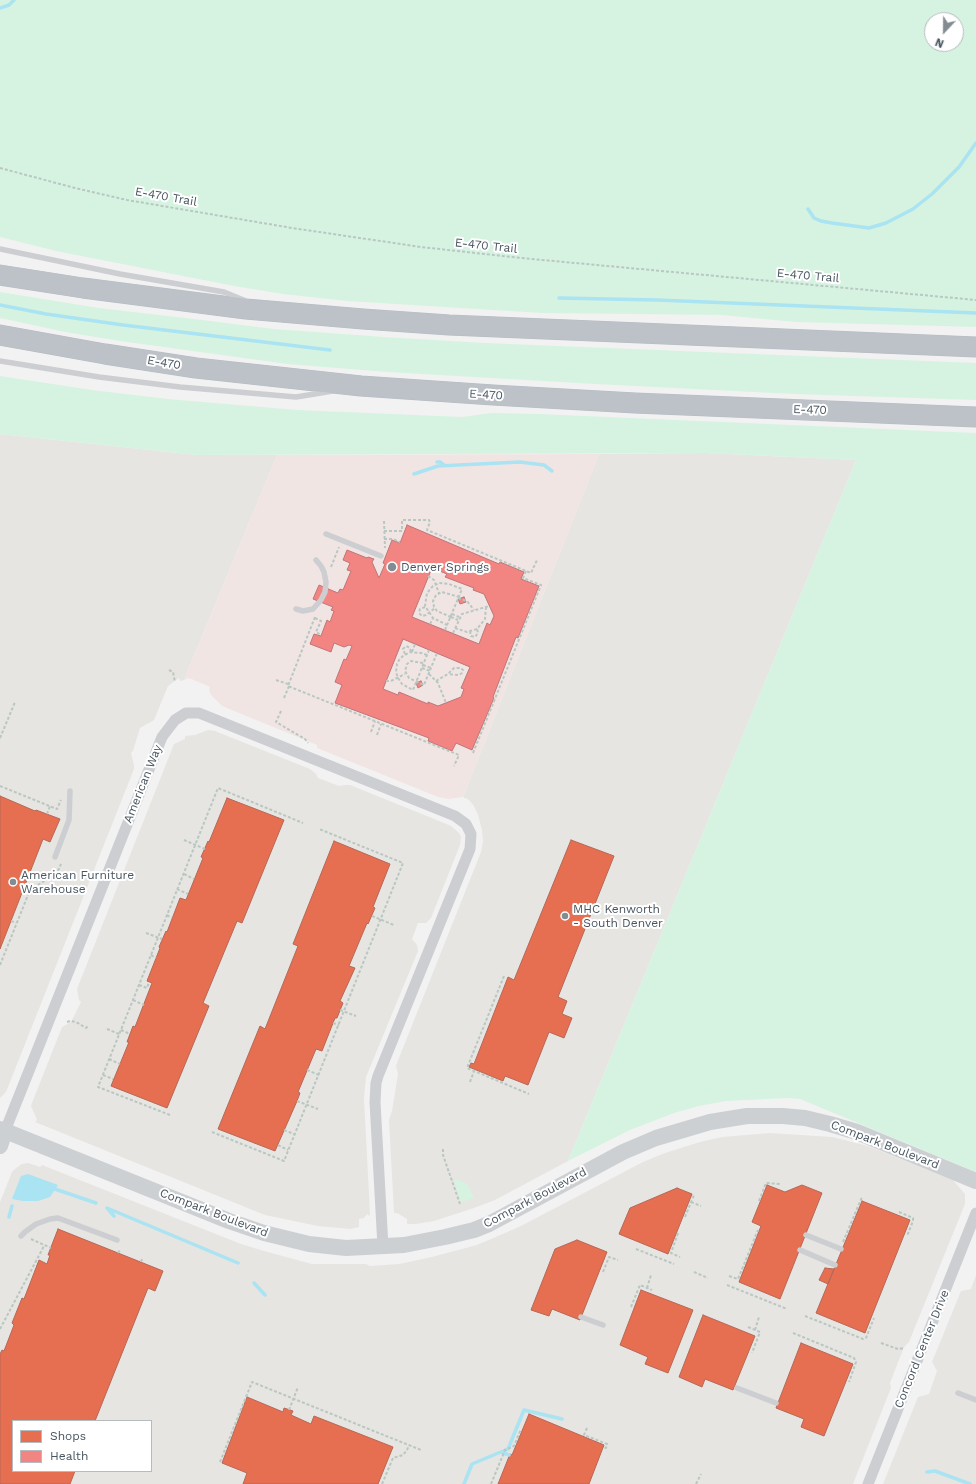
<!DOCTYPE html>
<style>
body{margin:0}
#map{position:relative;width:976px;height:1484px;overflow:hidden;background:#f3f2f2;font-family:"Work Sans",sans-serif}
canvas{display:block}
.legend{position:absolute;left:12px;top:1420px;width:140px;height:52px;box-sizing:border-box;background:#fff;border:1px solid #b6bbbf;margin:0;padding:5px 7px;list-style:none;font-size:12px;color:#485560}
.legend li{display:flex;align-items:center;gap:8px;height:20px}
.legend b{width:20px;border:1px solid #b6bbbf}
.north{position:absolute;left:924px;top:12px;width:40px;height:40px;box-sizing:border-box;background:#fff;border:1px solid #b6bbbf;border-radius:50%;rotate:202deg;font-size:11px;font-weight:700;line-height:16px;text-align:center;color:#485560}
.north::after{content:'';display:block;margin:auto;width:14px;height:18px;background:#848c93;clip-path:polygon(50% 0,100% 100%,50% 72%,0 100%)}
</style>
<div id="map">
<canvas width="976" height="1484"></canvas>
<ul class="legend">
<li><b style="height:11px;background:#e76f51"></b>Shops</li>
<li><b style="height:11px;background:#f28482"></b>Health</li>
</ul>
<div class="north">N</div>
</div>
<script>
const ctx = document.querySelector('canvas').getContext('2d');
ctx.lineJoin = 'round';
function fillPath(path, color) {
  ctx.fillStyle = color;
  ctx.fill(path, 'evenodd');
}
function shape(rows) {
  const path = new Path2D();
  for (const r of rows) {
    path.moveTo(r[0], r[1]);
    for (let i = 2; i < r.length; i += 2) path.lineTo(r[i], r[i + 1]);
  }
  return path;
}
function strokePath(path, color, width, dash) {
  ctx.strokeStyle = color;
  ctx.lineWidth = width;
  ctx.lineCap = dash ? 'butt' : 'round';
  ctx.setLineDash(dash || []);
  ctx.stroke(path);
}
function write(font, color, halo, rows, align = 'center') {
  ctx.font = font + ' "Work Sans",sans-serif';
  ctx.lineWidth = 4;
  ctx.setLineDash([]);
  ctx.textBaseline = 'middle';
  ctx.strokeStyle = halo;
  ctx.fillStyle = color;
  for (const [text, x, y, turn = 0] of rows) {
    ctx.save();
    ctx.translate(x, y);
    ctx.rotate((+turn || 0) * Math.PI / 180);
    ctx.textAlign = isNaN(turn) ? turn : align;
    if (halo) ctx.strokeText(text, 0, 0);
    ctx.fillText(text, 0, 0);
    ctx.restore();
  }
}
const commercial = shape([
 [0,434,197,455,277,455,184,680,180,681,179,678,168,686,154,720,140,728,133,751,131,753,134,765,134,769,6,1092,0,1098],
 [706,453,856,460,568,1161,495,1200,474,1208,434,1221,416,1224,407,1224,407,1219,397,1213,394,1213,389,1120,392,1111,398,1074,396,1066,397,1063,481,852,483,842,482,830,478,815,474,806,469,800,463,797,599,454],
 [208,730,215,731,310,769,316,774,318,778,339,786,345,785,350,785,444,823,451,826,459,833,461,837,460,845,431,918,426,923,418,923,412,939,417,945,418,951,366,1077,364,1098,370,1214,369,1216,367,1214,364,1218,359,1219,359,1227,350,1229,318,1226,265,1215,35,1122,37,1120,31,1106,32,1103,62,1027,71,1022,81,1002,79,1000,77,989,174,744,185,739,185,736,195,735],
 [770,1133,832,1137,868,1146,953,1180,965,1194,965,1204,909,1342,904,1347,890,1383,891,1388,889,1393,853,1484,0,1484,0,1202,12,1172,16,1168,22,1164,28,1163,40,1167,42,1165,241,1244,264,1251,312,1264,366,1264,370,1266,399,1264,432,1257,477,1245,519,1227,643,1162,665,1153,700,1142,722,1137],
 [13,1421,151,1421,151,1471,13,1471],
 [976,1275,976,1484,883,1484,918,1397,929,1394,937,1371,932,1362,961,1291,971,1289]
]);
const medical = shape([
 [599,454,463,797,448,799,438,797,317,748,317,745,222,706,211,695,209,690,210,687,189,678,184,680,277,455]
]);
const green = shape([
 [0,0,976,0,976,327,795,322,722,315,542,313,347,301,283,294,234,286,56,251,0,237],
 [932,20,956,20,956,44,932,44],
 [0,292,99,308,202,320,274,329,384,337,485,343,976,363,976,400,793,394,595,384,387,372,287,364,120,341,65,332,0,318],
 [0,376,92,390,168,399,297,410,462,417,491,413,538,414,976,433,976,1172,800,1099,788,1098,726,1101,699,1106,674,1113,630,1130,568,1161,856,460,706,453,197,455,0,434],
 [459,1180,467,1184,474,1198,461,1202,454,1181]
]);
const water = shape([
 [28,1174,58,1185,50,1197,38,1201,23,1201,12,1199,21,1176]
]);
const shops = shape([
 [0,796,35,811,36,810,60,819,50,842,43,839,0,949,0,796],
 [227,798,284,820,242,923,237,921,203,1003,209,1006,167,1108,111,1086,129,1042,127,1042,133,1026,135,1027,152,983,147,981,160,948,159,947,166,931,167,932,180,898,186,900,203,858,201,857,208,841,209,842,227,798],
 [571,840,614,856,558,997,567,1001,562,1014,572,1018,564,1038,549,1032,528,1085,505,1076,503,1081,469,1067,471,1063,474,1064,508,977,514,980,571,840],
 [334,841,390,864,373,907,375,908,368,924,367,923,349,966,355,968,340,1001,343,1003,337,1018,335,1018,322,1051,316,1049,298,1092,300,1093,297,1101,275,1151,218,1129,260,1026,265,1029,298,946,293,944,334,841],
 [767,1185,785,1192,802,1185,822,1193,780,1299,739,1282,761,1226,752,1222,767,1185],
 [677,1188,692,1194,668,1254,619,1234,630,1208,677,1188],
 [862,1201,910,1220,865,1333,816,1313,862,1201],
 [58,1229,163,1271,155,1291,148,1288,95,1421,13,1421,13,1471,75,1471,70,1484,0,1484,0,1354,2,1350,4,1351,14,1325,12,1323,22,1298,24,1299,39,1260,47,1264,50,1255,48,1255,58,1229],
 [577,1240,607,1252,580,1320,552,1309,549,1316,531,1310,555,1249,577,1240],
 [825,1268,834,1269,828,1284,819,1280,825,1268],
 [641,1290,693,1310,668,1373,645,1364,648,1357,620,1345,641,1290],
 [703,1315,755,1336,733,1390,705,1379,702,1387,679,1377,703,1315],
 [801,1343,853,1364,824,1436,801,1427,804,1419,776,1408,801,1343],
 [247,1397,283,1412,284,1408,293,1411,291,1415,311,1424,314,1416,393,1447,378,1484,243,1484,247,1473,222,1463,247,1397],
 [529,1414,604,1445,589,1484,498,1484,510,1454,512,1455,529,1414]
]);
const health = shape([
 [407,525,499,564,500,562,524,572,521,579,539,586,518,638,516,637,493,697,494,698,472,750,456,743,452,751,428,741,429,738,335,703,342,685,335,682,344,659,346,660,352,646,349,645,344,647,334,643,331,652,310,644,314,634,321,636,327,620,330,622,334,611,331,610,333,607,313,599,319,585,338,593,340,589,343,590,351,571,347,570,350,563,343,560,347,550,367,558,368,557,374,559,372,562,379,578,385,564,383,563,392,540,400,543,407,525],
 [432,568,447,574,445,577,474,588,473,590,484,594,494,616,490,625,487,623,479,644,412,617,432,568],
 [403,639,470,667,461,688,464,689,461,697,438,706,428,702,428,704,399,692,398,695,383,689,403,639],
 [464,597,466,602,460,604,458,599,464,597],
 [421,681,423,685,418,688,416,683,421,681]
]);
const stream = shape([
 [0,8,9,5,14,0],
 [808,209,814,218,821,221,832,223,869,228,886,223,913,209,932,194,959,167,976,143],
 [559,298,657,300,976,313],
 [0,305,46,314,123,325,330,350],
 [437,462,440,462,444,465],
 [414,474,438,466,520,462,544,465,552,471],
 [52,1188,96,1203],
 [107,1208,238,1263],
 [108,1209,114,1216],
 [9,1217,12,1206],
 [254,1283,265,1295],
 [501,1452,509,1455],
 [927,1472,935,1471,970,1484],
 [464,1484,472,1464,508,1449,524,1410,562,1419]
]);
const path = shape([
 [0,168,75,188,127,200,292,228,421,247,521,258,976,300],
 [384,521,385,548],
 [384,531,402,531,402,520,429,520,430,522,427,530,531,573,537,560],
 [384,539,393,539,400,542],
 [331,567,339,547],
 [428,576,434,580,439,593],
 [458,598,467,601,474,610],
 [425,607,420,609,419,613,422,616,426,615,435,608],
 [452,614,459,617],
 [315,617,288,686,459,755,454,766],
 [451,617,437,611,434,607,433,601,436,595,442,592,459,597],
 [451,617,458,620],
 [315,618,321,621,316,632,321,635],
 [430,624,433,618],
 [455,628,467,632,477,629,485,619,486,607],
 [445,630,462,589,449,584,439,583,433,586,427,593,425,606,433,618,447,625],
 [470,631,471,636,475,637,478,633,477,629],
 [453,633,462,614,489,606],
 [412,652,415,644],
 [405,654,403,649,406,646,410,648,411,652],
 [427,655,421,653,410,652,403,656,399,660,397,664,396,672,398,678,402,684,413,690,429,650],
 [423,663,411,661,407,664,405,671,409,678,424,685,437,653],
 [423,665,431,668],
 [422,668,430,671],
 [169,670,173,672,175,682],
 [429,674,438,683,446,703],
 [276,680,288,684],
 [386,681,391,681,405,674],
 [436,681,448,674,454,668,461,668,463,670,462,673,459,675,448,674],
 [284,698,289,686],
 [281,711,276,722,305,739,308,743],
 [371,732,375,721],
 [377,735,381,724],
 [0,738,15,702],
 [473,753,541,585,523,578,526,571],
 [0,786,57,809,61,800],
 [47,814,50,806],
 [184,840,205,849],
 [184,874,194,879],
 [177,889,188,894],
 [167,915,172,918],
 [372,916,394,925],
 [11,921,16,923],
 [146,933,162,939],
 [151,955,156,958],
 [0,965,30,890,57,873,61,864],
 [504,976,467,1068,529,1094],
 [139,985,147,988,149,982],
 [133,1000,144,1005],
 [340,1010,356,1016],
 [67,1022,70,1021,76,1022,86,1028,88,1026],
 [333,1023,339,1025],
 [107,1029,119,1034],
 [121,1030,130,1034],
 [109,1059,120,1064],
 [307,1070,319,1075],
 [103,1075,113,1079],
 [470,1082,474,1071],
 [297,1101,318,1109],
 [170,1115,98,1087,218,788,303,823],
 [284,1130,294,1134],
 [212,1132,284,1161,403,863,319,829],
 [278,1145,288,1150],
 [443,1149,443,1155,460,1204],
 [759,1201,766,1183,780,1184],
 [691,1202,701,1206],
 [899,1212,913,1218,913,1221,907,1236],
 [685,1217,694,1195],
 [678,1233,671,1253,680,1257],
 [31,1239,51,1248],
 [843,1242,862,1197],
 [636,1249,674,1264],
 [118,1253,120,1250],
 [141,1262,142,1259],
 [603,1272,609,1257,618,1260],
 [694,1272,708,1278],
 [729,1276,738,1279,758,1230],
 [727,1285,787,1309],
 [647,1288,651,1275],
 [631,1307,640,1285,652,1290],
 [805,1316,863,1339,866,1338,874,1318],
 [748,1327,760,1332,752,1353],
 [0,1329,44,1246],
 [755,1330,759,1317],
 [793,1333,854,1358,856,1362,855,1365,849,1382],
 [881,1343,898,1349,905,1348],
 [289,1410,298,1387],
 [587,1428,584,1435,607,1444,606,1448,603,1447],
 [220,1462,252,1382,421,1450],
 [382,1484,393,1458,403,1455,407,1450,409,1445],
 [491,1484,505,1450,514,1446,521,1429],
 [696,1484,701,1474]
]);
const lane = shape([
 [0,249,120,274,224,292,246,301],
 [0,361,99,377,180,387,296,397,333,391],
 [326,534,381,556],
 [296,609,303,611,313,609,321,600,325,592,326,582,324,572,321,566,316,560],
 [55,857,69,820,70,791],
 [806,1235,841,1249],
 [21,1236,25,1232,36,1224,50,1219,58,1218,117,1240],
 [800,1250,835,1265],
 [581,1317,603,1325],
 [737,1388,776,1403],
 [958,1393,976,1400]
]);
const street = shape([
 [5,1131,162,737,175,720,186,713,199,713,455,816,466,824,471,834,470,849,378,1076,376,1083,375,1102,383,1247],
 [868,1484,976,1213]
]);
const secondary = shape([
 [0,1129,229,1221,264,1233,309,1244,346,1248,404,1245,445,1237,474,1230,489,1224,623,1152,656,1138,710,1122,747,1116,783,1116,805,1118,830,1124,857,1132,976,1181],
 [0,1146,5,1131]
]);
const highway = shape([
 [0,275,83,288,246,309,363,319,449,325,976,347],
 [0,335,105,354,196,368,361,386,493,395,635,403,976,417]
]);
const markers = [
 [392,567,5,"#848c93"],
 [13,882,4,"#848c93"],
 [565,916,4,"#848c93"]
];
const streetNames = [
 ["E-470 Trail",166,197,10],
 ["E-470 Trail",486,246,6],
 ["E-470 Trail",808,276,5],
 ["E-470",164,363,9],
 ["E-470",486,395,3],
 ["E-470",810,410,2],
 ["American Way",143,784,-68],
 ["Compark Boulevard",885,1145,21],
 ["Compark Boulevard",535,1198,-28],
 ["Compark Boulevard",214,1213,21],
 ["Concord Center Drive",922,1349,-68]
];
const poiNames = [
 ["Denver Springs",401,567],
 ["American Furniture",21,875],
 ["Warehouse",21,889],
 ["MHC Kenworth",573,909],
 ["- South Denver",573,923]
];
fillPath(commercial, '#e6e5e1');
fillPath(medical, '#f1e5e4');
fillPath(green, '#d6f3e1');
fillPath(water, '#aae3f2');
fillPath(shops, '#e76f51');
strokePath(shops, '#b76756', 1);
fillPath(health, '#f28482');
strokePath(health, '#bf7678', 1);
strokePath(stream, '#aae3f2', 3.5);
strokePath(highway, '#b6bcc2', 21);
strokePath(path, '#b9c7c2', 2, [3, 2]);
strokePath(lane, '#ccced1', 5.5);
strokePath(street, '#ccced1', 11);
strokePath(secondary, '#cdd0d3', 16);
strokePath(highway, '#bdc2c8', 20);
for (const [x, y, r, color] of markers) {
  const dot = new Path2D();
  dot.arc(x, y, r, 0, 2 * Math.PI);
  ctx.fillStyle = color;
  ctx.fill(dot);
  strokePath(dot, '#fff', 1.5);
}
write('12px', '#485560', '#fff', streetNames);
write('12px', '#485560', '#fff', poiNames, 'left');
</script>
